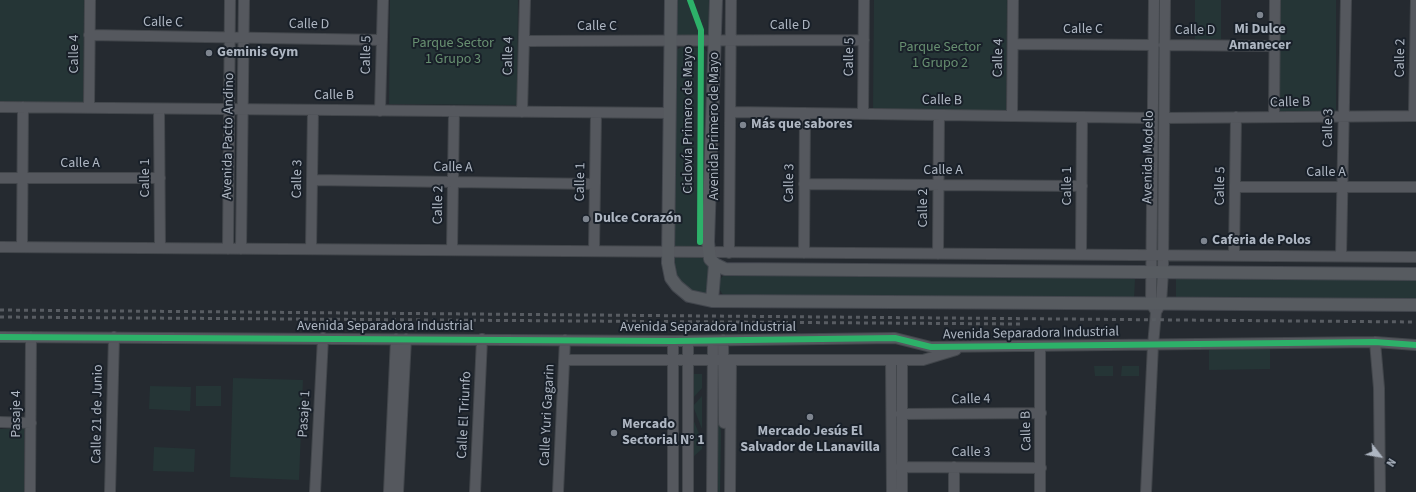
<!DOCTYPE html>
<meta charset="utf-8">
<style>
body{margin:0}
#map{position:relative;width:1416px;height:492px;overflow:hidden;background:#252a30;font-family:"Source Sans 3",sans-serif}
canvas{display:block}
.north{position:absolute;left:1360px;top:436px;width:40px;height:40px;-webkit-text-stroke:3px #192029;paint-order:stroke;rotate:121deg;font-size:11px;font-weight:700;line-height:16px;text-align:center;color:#aeb6c2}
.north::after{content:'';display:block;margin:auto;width:14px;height:18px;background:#aeb6c2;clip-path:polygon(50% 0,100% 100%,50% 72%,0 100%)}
</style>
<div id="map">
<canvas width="1416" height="492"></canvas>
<div class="north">N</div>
</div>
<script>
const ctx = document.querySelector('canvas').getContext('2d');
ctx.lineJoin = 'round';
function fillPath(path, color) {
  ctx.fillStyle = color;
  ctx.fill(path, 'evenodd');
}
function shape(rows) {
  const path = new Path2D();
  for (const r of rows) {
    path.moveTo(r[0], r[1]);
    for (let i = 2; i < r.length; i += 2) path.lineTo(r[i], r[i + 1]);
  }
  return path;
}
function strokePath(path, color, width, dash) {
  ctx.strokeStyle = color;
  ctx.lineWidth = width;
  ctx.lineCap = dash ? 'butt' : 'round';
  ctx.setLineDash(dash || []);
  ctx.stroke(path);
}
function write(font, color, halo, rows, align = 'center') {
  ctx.font = font + ' "Source Sans 3",sans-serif';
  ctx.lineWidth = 4;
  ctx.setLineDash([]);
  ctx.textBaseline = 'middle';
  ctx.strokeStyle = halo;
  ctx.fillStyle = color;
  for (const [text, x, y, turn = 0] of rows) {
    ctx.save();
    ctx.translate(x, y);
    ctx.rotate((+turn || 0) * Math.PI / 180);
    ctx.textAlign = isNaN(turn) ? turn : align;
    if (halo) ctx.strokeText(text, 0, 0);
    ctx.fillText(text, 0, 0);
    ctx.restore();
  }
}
const green = shape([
 [0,0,84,0,83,102,0,102],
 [390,0,518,0,517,105,389,104],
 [674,0,709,0,708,33,706,36,680,38,675,35],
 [874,0,1007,0,1006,112,873,111],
 [1195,0,1221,0,1221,39,1195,39],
 [1279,0,1336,0,1336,112,1279,112],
 [681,47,704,48,708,53,705,244,703,247,677,248,674,245,675,51],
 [670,254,708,254,710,298,700,298,677,283],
 [725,274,1135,278,1134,299,927,296,818,297,723,295,718,287,719,280],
 [1176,276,1416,280,1416,300,1176,299],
 [1209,349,1270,349,1270,369,1209,370],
 [1094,366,1113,366,1113,376,1095,376],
 [1122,366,1139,366,1139,376,1121,376],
 [718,373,721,435,720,492,715,492],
 [693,374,702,374,702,388,693,398],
 [233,378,303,380,299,480,230,477],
 [150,386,191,387,190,411,149,409],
 [196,386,221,386,221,406,196,406],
 [702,396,702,429,693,406],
 [693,419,702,441,702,449,693,457],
 [24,428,24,492,0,492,0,429],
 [154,447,195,449,194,472,153,471]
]);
const minor = shape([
 [1154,0,1151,304,1155,310],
 [89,35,382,40],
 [524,41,864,40],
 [1013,44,1154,45],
 [1164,45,1274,46],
 [0,107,669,113],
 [89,108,90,0],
 [159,109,160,248],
 [380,111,383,0],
 [522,112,525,0],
 [731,112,1153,118],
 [863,114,864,0],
 [1012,116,1013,0],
 [1414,116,1416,0],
 [1274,117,1275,0],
 [1164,118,1416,116],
 [0,178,160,178],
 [312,180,595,184],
 [804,184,1082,186],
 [1235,187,1416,187],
 [0,247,1416,257],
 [22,247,23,107],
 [228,249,230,0],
 [241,249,244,0],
 [311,249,313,110],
 [452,250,454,111],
 [594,251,596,113],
 [729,253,731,0],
 [804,253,805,113],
 [938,254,939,115],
 [1081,254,1082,117],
 [1234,255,1236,117],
 [1341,256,1346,0],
 [0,337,673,341,895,338,931,347,1375,342,1416,345],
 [723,340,724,423],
 [1375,342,1379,388,1380,492],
 [1040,346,1040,492],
 [564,360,923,360,956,350],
 [891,360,892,492],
 [902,360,902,492],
 [901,414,1041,413],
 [0,422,31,423],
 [901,467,1041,468],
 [30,492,31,337],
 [110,492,114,337],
 [315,492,323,338],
 [389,492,396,339],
 [398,492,406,339],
 [475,492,482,339],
 [558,492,565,340],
 [673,492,673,341],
 [688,492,688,341],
 [712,492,713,341],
 [730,492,731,360],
 [954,492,954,467],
 [1146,492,1153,345,1156,312,1161,303,1163,272,1165,0]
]);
const major = shape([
 [671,0,668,263,671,278,677,286,689,296,712,301,1416,305],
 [716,0,708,242,710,259,715,264,725,269,1416,274],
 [712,301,715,264]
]);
const rail = shape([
 [0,310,1416,322],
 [0,317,1020,324]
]);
const cycleway = shape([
 [690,0,701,30,700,242],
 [0,337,673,341,895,338,931,347,1375,342,1416,345]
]);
const markers = [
 [1260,15,4,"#7e858f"],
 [209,53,4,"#7e858f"],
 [743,125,4,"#7e858f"],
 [586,219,4,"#7e858f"],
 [1204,241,4,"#7e858f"],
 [810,417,4,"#7e858f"],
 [614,433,4,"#7e858f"]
];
const streetNames = [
 ["Calle C",163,23,1],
 ["Calle D",309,25,1],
 ["Calle D",790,26],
 ["Calle C",597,27],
 ["Calle C",1083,30],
 ["Calle D",1195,31],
 ["Calle 4",75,54,-90],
 ["Calle 5",367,55,-89],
 ["Calle 4",509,56,-89],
 ["Calle 5",850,57,-89],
 ["Calle 4",999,58,-89],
 ["Calle 2",1401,58,-89],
 ["Calle B",334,96],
 ["Calle B",942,101,1],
 ["Calle B",1290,103,-1],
 ["Ciclovía Primero de Mayo",689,120,-90],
 ["Avenida Primero de Mayo",715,126,-90],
 ["Calle 3",1329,128,-89],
 ["Avenida Pacto Andino",229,136,-89],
 ["Avenida Modelo",1149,157,-89],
 ["Calle A",80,164],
 ["Calle A",453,168,1],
 ["Calle A",943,171],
 ["Calle A",1326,173],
 ["Calle 1",146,178,-90],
 ["Calle 3",298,179,-89],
 ["Calle 1",581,182,-89],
 ["Calle 3",790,183,-89],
 ["Calle 1",1068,186,-90],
 ["Calle 5",1221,186,-89],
 ["Calle 2",439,205,-89],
 ["Calle 2",924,208,-90],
 ["Avenida Separadora Industrial",385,327],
 ["Avenida Separadora Industrial",708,328],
 ["Avenida Separadora Industrial",1031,334,-1],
 ["Calle 4",971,400,-1],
 ["Pasaje 4",17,414,-90],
 ["Calle 21 de Junio",98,414,-89],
 ["Pasaje 1",305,414,-87],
 ["Calle El Triunfo",465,415,-87],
 ["Calle Yuri Gagarin",548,415,-87],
 ["Calle B",1027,431,-91],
 ["Calle 3",971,453]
];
const poiNames = [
 ["Mi Dulce",1260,30,"center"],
 ["Amanecer",1260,46,"center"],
 ["Geminis Gym",217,53],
 ["Más que sabores",751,125],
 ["Dulce Corazón",594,219],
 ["Caferia de Polos",1212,241],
 ["Mercado",622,425],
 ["Sectorial N° 1",622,441],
 ["Mercado Jesús El",810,432,"center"],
 ["Salvador de LLanavilla",810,448,"center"]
];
const parkNames = [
 ["Parque Sector",453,44],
 ["1 Grupo 3",453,60],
 ["Parque Sector",940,48],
 ["1 Grupo 2",940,64]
];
fillPath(green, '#253536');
strokePath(minor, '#42464b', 12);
strokePath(major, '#42464d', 14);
strokePath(minor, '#55585e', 10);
strokePath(major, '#575b60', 12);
strokePath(rail, '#585c62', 3, [4, 4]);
strokePath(cycleway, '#2db169', 6);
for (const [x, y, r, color] of markers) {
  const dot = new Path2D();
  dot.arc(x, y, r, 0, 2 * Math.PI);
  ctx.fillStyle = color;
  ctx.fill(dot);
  strokePath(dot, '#192029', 1.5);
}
write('14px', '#aeb6c2', '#192029', streetNames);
write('bold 14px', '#aeb6c2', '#192029', poiNames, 'left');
write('14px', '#689071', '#192029', parkNames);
</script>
